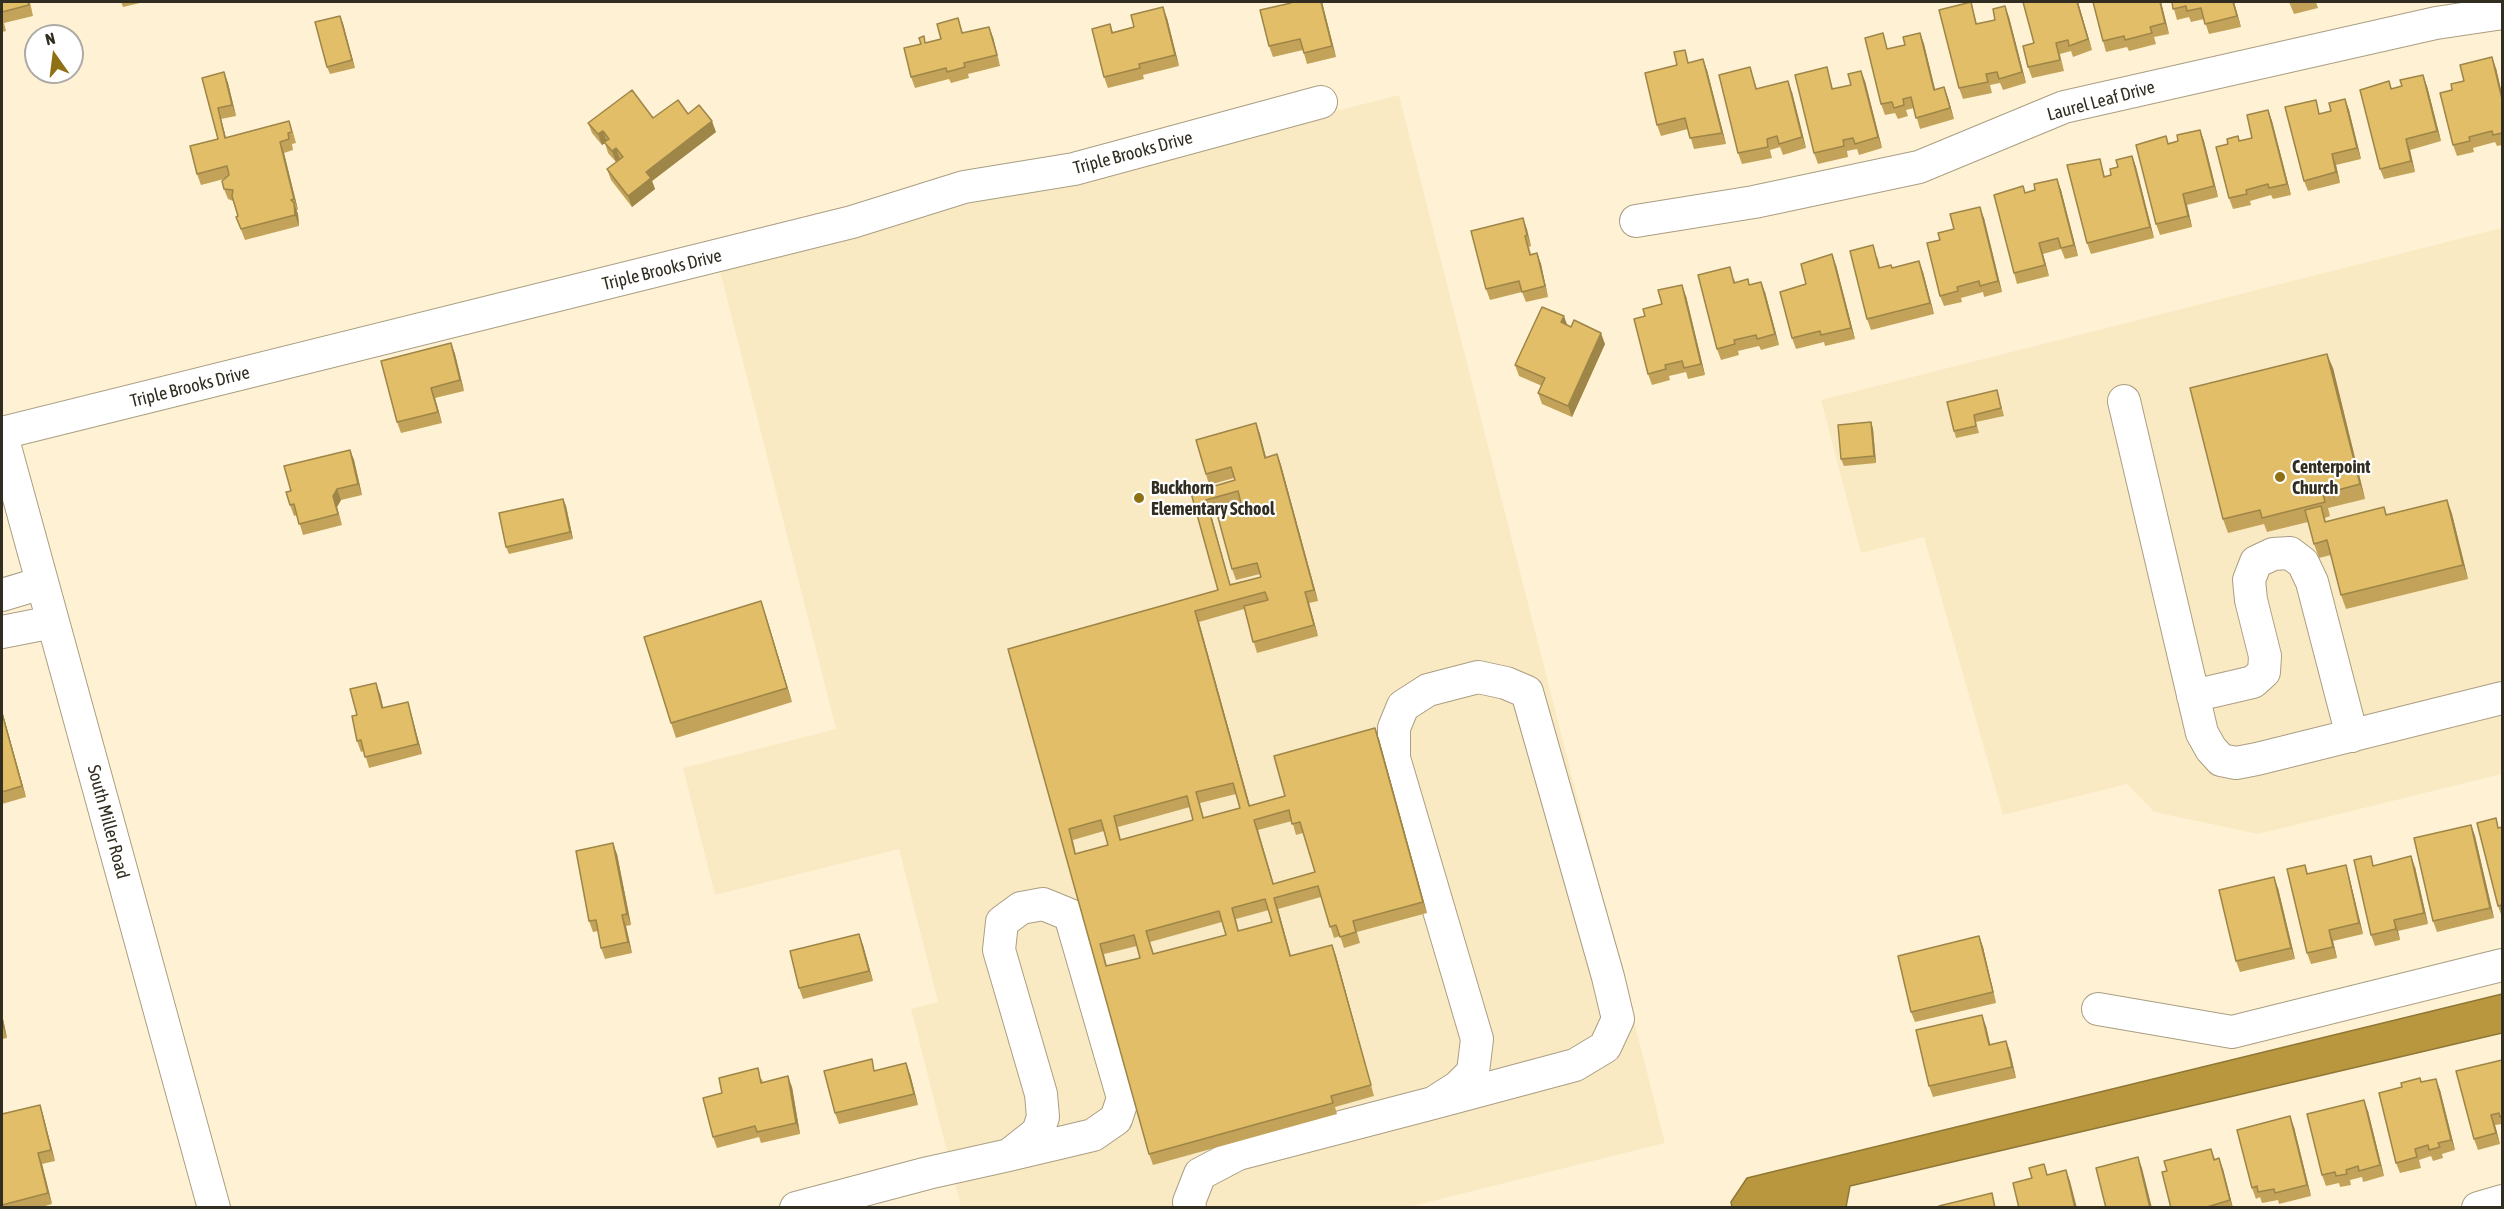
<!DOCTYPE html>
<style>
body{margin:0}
#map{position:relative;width:2504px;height:1209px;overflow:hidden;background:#fff2d4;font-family:"Asap Condensed",sans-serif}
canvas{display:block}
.frame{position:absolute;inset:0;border:3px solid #322d21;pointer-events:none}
.north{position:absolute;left:24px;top:24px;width:60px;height:60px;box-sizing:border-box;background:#fff;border:2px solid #adaba6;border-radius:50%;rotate:346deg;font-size:16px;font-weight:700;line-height:24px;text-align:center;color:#322d21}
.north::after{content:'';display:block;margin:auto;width:21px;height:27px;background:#8f7014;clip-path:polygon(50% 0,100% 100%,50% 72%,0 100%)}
</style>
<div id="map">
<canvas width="2504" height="1209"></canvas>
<div class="frame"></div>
<div class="north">N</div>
</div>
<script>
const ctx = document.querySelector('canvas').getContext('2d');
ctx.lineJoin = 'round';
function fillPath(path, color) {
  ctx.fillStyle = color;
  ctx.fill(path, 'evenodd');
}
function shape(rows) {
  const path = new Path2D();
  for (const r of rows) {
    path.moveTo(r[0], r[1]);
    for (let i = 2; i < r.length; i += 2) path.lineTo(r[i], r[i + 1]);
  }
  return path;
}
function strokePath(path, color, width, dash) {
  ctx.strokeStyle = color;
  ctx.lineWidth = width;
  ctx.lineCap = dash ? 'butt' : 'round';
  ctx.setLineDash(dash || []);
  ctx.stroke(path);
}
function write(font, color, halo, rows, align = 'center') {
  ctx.font = font + ' "Asap Condensed",sans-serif';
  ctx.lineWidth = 4.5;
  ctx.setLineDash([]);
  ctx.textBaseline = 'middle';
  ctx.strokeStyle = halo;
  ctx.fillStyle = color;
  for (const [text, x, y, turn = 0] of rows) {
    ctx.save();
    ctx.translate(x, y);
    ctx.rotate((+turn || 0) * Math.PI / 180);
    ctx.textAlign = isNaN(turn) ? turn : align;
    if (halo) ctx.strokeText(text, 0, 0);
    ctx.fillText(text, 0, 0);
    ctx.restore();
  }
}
const built = shape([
 [1399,95,1665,1143,1409,1207,961,1207,911,1009,938,1002,899,849,715,895,683,768,836,729,719,267],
 [2502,228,2502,774,2258,834,2154,812,2127,784,2003,815,1924,537,1861,553,1821,400]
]);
const water = shape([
 [2502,994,2502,1033,1850,1186,1846,1207,1732,1207,1731,1202,1747,1178,2502,994]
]);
const minor = shape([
 [1636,221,1754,202,1919,167,2064,107,2436,23,2502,13],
 [2124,401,2202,733,2211,749,2221,760,2236,763,2257,759,2502,698],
 [2,433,852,222,964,187,1074,169,1321,102],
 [2,436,214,1208],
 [2,595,42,583],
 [2,632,53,622],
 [2193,696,2253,682,2264,672,2265,656,2251,600,2249,580,2256,562,2273,554,2290,553,2303,563,2312,582,2352,736],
 [2098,1009,2232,1032,2502,965],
 [796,1208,928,1173,1009,1155,1093,1135,1116,1119,1123,1098,1070,915,1043,904,1021,908,1002,922,999,950,1041,1094,1043,1117,1038,1132,1009,1155],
 [1190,1208,1189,1202,1200,1174,1238,1154,1433,1103,1575,1065,1605,1047,1618,1019,1608,977,1527,692,1506,683,1478,677,1428,690,1403,706,1394,728,1394,758,1477,1039,1473,1072,1458,1087,1433,1103],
 [2478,1208,2502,1201]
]);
const wall = shape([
 [2,2,30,2,33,16,4,23,6,31,2,32],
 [121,2,144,2,123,7],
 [1322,2,1336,57,1307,64,1303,50,1273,57,1269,46],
 [1971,2,1977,24,2009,17,2026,83,2003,90,2000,83,1990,85,1992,93,1963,99,1959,88],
 [2078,2,2092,50,2073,57,2071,51,2060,54,2064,71,2032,78,2028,67],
 [2161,2,2169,34,2154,37,2156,44,2129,51,2127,47,2106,52,2103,41],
 [2172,2,2234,2,2241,27,2209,34,2204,19,2191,22,2189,17,2177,20],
 [2289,2,2316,2,2318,8,2294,14],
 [340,16,355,68,330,74,327,67],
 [958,18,963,33,993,37,1000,66,968,74,969,78,951,83,949,79,915,88,911,77,921,44,941,39],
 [1167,18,1179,66,1143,75,1144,79,1108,88,1104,77,1110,24,1113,32],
 [1920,33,1924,44,1935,90,1944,87,1948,98,1954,119,1920,129,1914,108,1906,110,1908,116,1898,119,1895,113,1885,115,1881,104,1888,49,1905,45],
 [1689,62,1707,70,1726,144,1694,149,1688,129,1661,136,1657,125],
 [1750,67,1757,89,1792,92,1806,148,1783,155,1780,147,1770,150,1772,158,1742,164,1738,153],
 [1827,67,1833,89,1865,81,1882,148,1859,155,1857,149,1847,151,1848,157,1818,164,1814,153],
 [2496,68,2502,94,2502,145,2497,146,2495,142,2473,148,2474,152,2457,156,2453,145,2452,90,2464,81],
 [224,72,228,83,236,116,221,119,226,138,293,132,296,143,292,144,293,150,284,153,298,210,296,210,298,214,299,226,245,240,236,217,238,216,233,201,228,199,224,189,224,179,201,185,197,174,218,139,202,78],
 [2389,81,2392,89,2427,86,2441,141,2410,150,2415,172,2384,179,2380,169],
 [2345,99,2349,110,2361,159,2336,165,2340,183,2308,191,2304,181,2320,114,2331,111],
 [2268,110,2272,121,2291,195,2273,199,2271,195,2250,201,2251,205,2233,209,2229,198,2228,144,2238,136,2239,141,2252,138],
 [688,114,716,132,652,181,655,189,632,207,611,180,607,169,620,160,620,159,616,162,608,153,605,143,602,145,592,133,588,123,653,118],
 [2200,130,2204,141,2218,197,2187,205,2192,227,2160,235,2156,224,2166,136,2168,143,2178,141],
 [2132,156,2136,167,2154,238,2091,254,2087,243,2103,170,2105,177,2111,175,2118,167],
 [2057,179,2061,190,2078,256,2065,259,2061,249,2043,254,2049,276,2017,284,2014,273,2023,186,2025,193,2035,190],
 [1523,218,1531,246,1529,247,1531,254,1537,253,1541,264,1548,297,1526,302,1522,292,1490,300,1486,289],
 [1984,218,2002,292,1984,297,1983,292,1961,298,1962,302,1944,306,1940,296,1940,240,1954,229],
 [1877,256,1880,267,1892,268,1923,272,1934,314,1871,330,1867,319],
 [1836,265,1855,339,1825,346,1824,342,1796,349,1792,338,1806,284],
 [1734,278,1735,282,1749,285,1765,292,1779,345,1761,350,1759,346,1738,351,1739,355,1721,360,1717,349],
 [1686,296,1705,375,1688,379,1686,372,1669,376,1670,380,1652,385,1648,374,1645,316,1662,304],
 [1567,325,1605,344,1572,417,1542,404,1538,393,1542,386,1519,376,1515,365],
 [451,343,455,354,464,391,435,398,442,423,401,433,397,422],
 [2333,368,2365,499,2328,508,2330,516,2325,518,2326,522,2384,507,2387,515,2447,500,2452,514,2468,579,2346,609,2341,595,2331,555,2319,558,2314,544,2308,522,2267,532,2264,524,2228,533,2223,519],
 [1997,390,2004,416,1976,422,1979,433,1956,438,1954,431],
 [1871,422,1873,429,1876,463,1844,466,1841,459],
 [1256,423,1266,457,1277,454,1281,465,1318,601,1309,603,1318,636,1257,653,1244,609,1199,622,1250,806,1285,796,1379,739,1427,913,1357,932,1360,943,1344,948,1340,936,1334,938,1321,897,1278,909,1291,956,1332,945,1336,956,1374,1096,1335,1107,1337,1114,1153,1165,1149,1154,1008,649,1218,590,1191,493,1235,480,1234,478,1209,485,1206,474],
 [1241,502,1232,569,1236,580,1260,574,1261,577,1230,584,1210,511],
 [1236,794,1240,808,1204,818,1200,803],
 [1190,807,1193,820,1121,840,1118,827],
 [1292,821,1296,835,1303,833,1315,872,1273,884,1258,830],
 [1104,831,1108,845,1076,854,1073,840],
 [1269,910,1272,922,1239,931,1236,919],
 [1222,922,1226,935,1154,954,1150,942],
 [1137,946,1140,958,1107,966,1104,954],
 [350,450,354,460,362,495,341,500,337,507,342,525,303,535,297,515,294,516,290,505,291,491],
 [563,499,566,506,573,539,509,554,506,547],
 [766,616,792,702,676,738,671,723],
 [380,694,383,708,411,713,422,754,369,768,364,751,361,752,357,741,357,715],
 [2,711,26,797,2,804],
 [2471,825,2475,836,2494,918,2437,932,2433,921],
 [2502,827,2502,917,2498,906,2499,828],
 [617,854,631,925,626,926,632,953,605,959,601,948,598,931,593,932,589,921],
 [2305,865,2308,874,2349,876,2363,934,2333,941,2337,958,2311,964,2307,953],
 [2374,865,2415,867,2428,924,2398,931,2400,940,2375,946,2371,935],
 [2278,888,2295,959,2240,972,2236,961],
 [1979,936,1983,947,1996,1003,1915,1022,1911,1012],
 [863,945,873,981,803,999,799,988],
 [2,1014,7,1038,2,1039],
 [1986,1026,1990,1045,2006,1041,2010,1052,2016,1078,1933,1097,1929,1086],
 [2502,1060,2502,1124,2495,1125,2500,1144,2478,1150,2474,1139],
 [876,1071,910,1074,918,1105,839,1124,835,1113],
 [762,1079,763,1083,792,1087,800,1134,761,1143,759,1137,717,1148,713,1137,722,1093],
 [2422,1082,2440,1090,2455,1150,2442,1154,2443,1158,2433,1161,2431,1156,2419,1160,2421,1168,2400,1173,2396,1163],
 [2368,1111,2384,1176,2363,1182,2362,1177,2350,1180,2351,1185,2340,1187,2339,1183,2326,1186,2322,1175],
 [2,1114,43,1115,55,1161,42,1164,52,1204,38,1208,2,1208],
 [2294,1127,2311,1196,2279,1204,2278,1200,2262,1203,2260,1197,2256,1199,2252,1188],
 [2211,1149,2215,1159,2223,1169,2233,1208,2171,1208,2167,1171]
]);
const shadedWall = shape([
 [1321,2,1322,2,1336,57,1332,46],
 [2077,2,2078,2,2092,50,2088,39],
 [2160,2,2161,2,2169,34,2165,23],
 [2233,2,2234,2,2241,27,2237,16],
 [2005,6,2009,17,2026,83,2022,72],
 [1163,7,1167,18,1179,66,1175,55],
 [340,16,343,23,355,68,352,60],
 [989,27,993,37,1000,66,997,55],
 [1920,33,1924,44,1938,101,1934,90],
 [2492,57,2496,68,2502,94,2502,99],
 [1703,59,1707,70,1726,144,1722,133],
 [1861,71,1865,81,1882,148,1878,137],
 [224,72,228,83,236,116,232,105],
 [2423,75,2427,86,2441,141,2437,131],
 [1788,81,1792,92,1806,148,1802,137],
 [1944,87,1948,98,1954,119,1950,108],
 [2345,99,2349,110,2361,159,2357,148],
 [218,108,221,119,229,149,225,138],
 [2268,110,2272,121,2291,195,2287,184],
 [712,121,716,132,652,181,655,189,632,207,628,196,646,172],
 [2200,130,2204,141,2218,197,2214,186],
 [603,131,607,142,602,145,598,134],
 [2406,139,2410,150,2415,172,2411,161],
 [280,142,284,153,298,210,294,199],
 [616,148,620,159,616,162,612,151],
 [2332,154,2336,165,2340,183,2336,172],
 [2132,156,2136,167,2154,238,2150,227],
 [2057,179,2061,190,2078,256,2074,245],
 [2183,194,2187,205,2192,227,2188,216],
 [294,203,298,214,299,226,295,215],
 [1980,207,1984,218,2002,292,1998,281],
 [1523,218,1527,229,1531,246,1527,235],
 [2039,243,2043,254,2049,276,2045,265],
 [1537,253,1541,264,1548,297,1545,286],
 [1832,254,1836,265,1855,339,1851,328],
 [1919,261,1923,272,1934,314,1930,303],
 [1761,282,1765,292,1779,345,1775,334],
 [1682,285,1686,296,1705,375,1701,364],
 [1564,316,1568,327,1561,322],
 [1601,333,1605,344,1572,417,1568,406],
 [451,343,455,354,464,391,460,380],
 [2327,354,2333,368,2365,499,2360,484],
 [431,388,435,398,442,423,438,412],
 [1871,422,1873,429,1876,463,1874,456],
 [1256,423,1260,434,1269,469,1265,458],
 [350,450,354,460,362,495,358,484],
 [1277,454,1281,465,1318,601,1314,590],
 [337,489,341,500,337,507,342,525,333,496],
 [563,499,566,506,573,539,570,532],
 [1206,500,1210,511,1233,596,1230,585],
 [2447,500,2452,514,2468,579,2463,565],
 [1305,592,1309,603,1318,636,1314,625],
 [761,601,766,616,792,702,787,688],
 [1195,611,1199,622,1253,817,1249,806],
 [376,683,380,694,386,719,382,708],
 [408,702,411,713,422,754,418,744],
 [2,711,26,797,22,786,2,713],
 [1375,728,1379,739,1427,913,1423,902],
 [1254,820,1258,830,1277,895,1273,884],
 [2471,825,2475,836,2494,918,2490,908],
 [613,843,617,854,631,925,627,914],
 [2411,856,2415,867,2428,924,2424,913],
 [2346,865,2349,876,2363,934,2359,923],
 [2274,877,2278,888,2295,959,2291,948],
 [1274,898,1278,909,1294,967,1290,956],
 [622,915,626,926,632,953,628,942],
 [2394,920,2398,931,2400,940,2396,929],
 [2329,930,2333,941,2337,958,2333,947],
 [859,934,863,945,873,981,869,971],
 [1979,936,1983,947,1996,1003,1993,992],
 [1332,945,1336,956,1374,1096,1371,1085],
 [2,1014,7,1038,3,1027,2,1019],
 [1982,1015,1986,1026,1993,1056,1989,1045],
 [2006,1041,2010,1052,2016,1078,2012,1067],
 [906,1063,910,1074,918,1105,914,1094],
 [788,1076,792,1087,800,1134,796,1123],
 [2436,1079,2440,1090,2455,1150,2451,1140],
 [2364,1100,2368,1111,2384,1176,2380,1165],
 [40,1105,43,1115,55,1161,51,1150],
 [2491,1115,2495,1125,2500,1144,2496,1133],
 [2290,1116,2294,1127,2311,1196,2307,1185],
 [38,1153,42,1164,52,1204,48,1193],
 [2138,1157,2142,1168,2152,1208,2150,1208],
 [2219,1158,2223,1169,2233,1208,2230,1200],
 [2066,1170,2070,1181,2077,1208,2075,1208]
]);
const building = shape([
 [2,2,28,2,29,5,2,12,2,2],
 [1290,2,1321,2,1332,46,1304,53,1300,39,1269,46,1260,10,1291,3,1290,2],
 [1971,2,1976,24,1995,20,1993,9,2005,6,2022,72,1999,79,1997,72,1986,74,1988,82,1959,88,1939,10,1971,2],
 [2023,2,2077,2,2088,39,2069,46,2068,40,2056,43,2060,60,2028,67,2023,46,2034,43,2023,2],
 [2093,2,2160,2,2165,23,2150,27,2152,33,2125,40,2124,36,2103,41,2093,2],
 [2172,2,2233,2,2237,16,2205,24,2201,8,2187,11,2186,6,2173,9,2172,2],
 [1163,7,1175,55,1139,64,1140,68,1104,77,1092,29,1110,24,1112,33,1134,27,1131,15,1163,7],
 [340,16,352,60,327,67,315,22,340,16],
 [958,18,962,33,989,27,997,55,964,63,965,67,947,72,946,68,911,77,904,48,921,44,919,38,924,36,925,43,941,39,937,24,958,18],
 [1883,33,1887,49,1905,45,1903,37,1920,33,1934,90,1944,87,1950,108,1916,118,1911,97,1903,99,1904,105,1894,108,1892,102,1881,104,1865,38,1883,33],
 [1685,50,1688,63,1703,59,1722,133,1690,138,1685,118,1657,125,1645,73,1677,65,1674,52,1685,50],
 [2492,57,2502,99,2502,133,2493,135,2492,131,2469,137,2470,141,2453,145,2440,93,2452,90,2451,84,2464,81,2460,65,2492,57],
 [1750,67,1756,89,1788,81,1802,137,1779,144,1777,136,1767,139,1768,147,1738,153,1719,75,1750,67],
 [1827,67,1832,89,1851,85,1848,74,1861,71,1878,137,1855,144,1853,138,1843,140,1844,146,1814,153,1795,75,1827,67],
 [224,72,232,105,218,108,225,138,289,121,292,132,288,133,289,139,280,142,294,199,291,200,294,203,295,215,241,229,236,217,238,216,232,196,233,190,224,189,222,181,229,175,227,166,197,174,190,146,218,139,202,78,224,72],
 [2423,75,2437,131,2406,139,2411,161,2380,169,2360,90,2389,81,2391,89,2402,86,2400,80,2423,75],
 [632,90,653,118,678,100,688,114,699,105,712,121,646,172,651,178,628,196,607,169,623,157,616,148,612,151,604,142,609,139,603,131,598,134,588,123,632,90],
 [2345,99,2357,148,2332,154,2336,172,2304,181,2285,107,2316,100,2319,114,2331,111,2329,103,2345,99],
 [2268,110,2287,184,2269,188,2268,184,2246,190,2247,194,2229,198,2216,147,2228,144,2227,139,2238,136,2239,141,2252,138,2247,115,2268,110],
 [2200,130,2214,186,2183,194,2188,216,2156,224,2136,145,2166,136,2168,144,2178,141,2177,135,2200,130],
 [2132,156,2150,227,2087,243,2067,165,2100,159,2104,177,2111,175,2110,169,2118,167,2116,160,2132,156],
 [2057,179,2074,245,2061,248,2058,238,2039,243,2045,265,2014,273,1994,195,2023,186,2025,193,2035,190,2034,184,2057,179],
 [1980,207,1998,281,1980,286,1979,281,1957,287,1958,291,1940,296,1927,243,1940,240,1938,233,1954,229,1950,214,1980,207],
 [1523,218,1527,235,1525,236,1530,255,1537,253,1545,286,1522,292,1519,281,1486,289,1471,231,1523,218],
 [1873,245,1879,268,1891,265,1892,268,1919,261,1930,303,1867,319,1850,251,1873,245],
 [1832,254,1851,328,1821,335,1820,331,1792,338,1780,292,1806,284,1801,264,1832,254],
 [1730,267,1734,283,1748,279,1749,285,1761,282,1775,334,1757,339,1756,335,1734,340,1735,344,1717,349,1698,275,1730,267],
 [1682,285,1701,364,1684,368,1682,361,1665,365,1666,369,1648,374,1634,319,1645,316,1643,309,1662,304,1658,290,1682,285],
 [1542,307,1564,316,1561,322,1571,327,1574,320,1601,333,1568,406,1538,393,1545,378,1515,365,1542,307],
 [451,343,460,380,431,388,438,412,397,422,381,361,451,343],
 [2327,354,2360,484,2323,494,2325,502,2262,518,2260,510,2223,519,2190,388,2327,354],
 [1997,390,2001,408,1974,415,1976,426,1954,431,1947,402,1997,390],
 [1871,422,1874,456,1841,459,1838,425,1871,422],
 [1256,423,1265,458,1277,454,1314,590,1305,592,1314,625,1253,642,1244,606,1268,600,1265,592,1195,611,1249,806,1285,796,1274,756,1375,728,1423,902,1353,921,1356,932,1340,937,1336,925,1330,927,1318,886,1274,898,1290,956,1332,945,1371,1085,1331,1096,1333,1103,1149,1154,1008,649,1218,590,1191,493,1235,480,1231,467,1206,474,1196,440,1256,423],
 [1238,491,1241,503,1216,510,1232,569,1257,563,1261,577,1230,585,1206,500,1238,491],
 [1233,783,1240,808,1203,818,1196,792,1233,783],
 [1187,796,1193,820,1120,840,1114,816,1187,796],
 [1289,810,1292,824,1300,822,1315,872,1273,884,1254,820,1289,810],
 [1101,820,1108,845,1075,854,1069,829,1101,820],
 [1265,899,1272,922,1238,931,1232,908,1265,899],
 [1219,911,1226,935,1153,954,1146,931,1219,911],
 [1134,935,1140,958,1106,966,1100,944,1134,935],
 [350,450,358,484,337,489,333,496,338,514,299,524,294,504,290,505,286,492,291,491,284,466,350,450],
 [563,499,570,532,506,547,499,513,563,499],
 [2447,500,2463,565,2341,595,2327,540,2314,544,2305,510,2321,506,2325,522,2384,507,2386,515,2447,500],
 [761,601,787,688,671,723,644,637,761,601],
 [376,683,382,708,408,702,418,744,365,757,361,740,357,741,352,716,357,715,350,689,376,683],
 [2,713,22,786,2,792,2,713],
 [2496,818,2498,828,2502,827,2502,905,2498,906,2477,823,2496,818],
 [2471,825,2490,908,2433,921,2414,838,2471,825],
 [613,843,627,914,622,915,628,942,601,948,596,920,589,921,576,851,613,843],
 [2371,856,2373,866,2411,856,2424,913,2394,920,2396,929,2371,935,2354,860,2371,856],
 [2305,865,2307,874,2346,865,2359,923,2329,930,2333,947,2307,953,2287,869,2305,865],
 [2274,877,2291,948,2236,961,2219,890,2274,877],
 [859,934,869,971,799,988,790,951,859,934],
 [1979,936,1993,992,1911,1012,1898,956,1979,936],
 [1982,1015,1989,1045,2006,1041,2012,1067,1929,1086,1916,1030,1982,1015],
 [872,1059,874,1071,906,1063,914,1094,835,1113,824,1071,872,1059],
 [2502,1060,2502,1116,2500,1117,2499,1113,2491,1115,2496,1133,2474,1139,2456,1071,2502,1060],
 [758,1068,761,1083,788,1076,796,1123,757,1132,755,1126,713,1137,703,1098,722,1093,719,1078,758,1068],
 [2420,1078,2421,1082,2436,1079,2451,1140,2438,1143,2440,1147,2429,1150,2428,1145,2415,1149,2417,1157,2396,1163,2379,1093,2402,1087,2401,1083,2420,1078],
 [2364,1100,2380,1165,2359,1171,2358,1166,2346,1170,2347,1174,2336,1176,2335,1172,2322,1175,2307,1114,2364,1100],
 [40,1105,51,1150,38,1153,48,1193,2,1205,2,1114,40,1105],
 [2290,1116,2307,1185,2275,1193,2274,1189,2258,1192,2257,1186,2252,1188,2237,1130,2290,1116],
 [2211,1149,2214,1160,2219,1158,2230,1200,2204,1208,2171,1208,2162,1172,2167,1171,2164,1161,2211,1149],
 [2138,1157,2150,1208,2106,1208,2096,1168,2138,1157],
 [2044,1164,2047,1175,2066,1170,2075,1208,2019,1208,2013,1183,2032,1178,2029,1168,2044,1164],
 [1992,1193,1995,1208,1939,1208,1939,1206,1992,1193]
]);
const markers = [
 [2280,477,6,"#8f7014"],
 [1139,498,6,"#8f7014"]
];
const streetNames = [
 ["Laurel Leaf Drive",2101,101,-15],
 ["Triple Brooks Drive",1133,153,-15],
 ["Triple Brooks Drive",662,270,-14],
 ["Triple Brooks Drive",190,387,-14],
 ["South Miller Road",108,822,75]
];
const poiNames = [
 ["Centerpoint",2292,467],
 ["Church",2292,488],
 ["Buckhorn",1151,488],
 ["Elementary School",1151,509]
];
fillPath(built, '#faeac4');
fillPath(water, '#b8973e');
strokePath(water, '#907735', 1.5);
strokePath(minor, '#aa9e82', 34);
strokePath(minor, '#fff', 32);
fillPath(wall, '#c2a359');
fillPath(shadedWall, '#9e8548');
fillPath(building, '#e1be67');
strokePath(building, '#9e8548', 1.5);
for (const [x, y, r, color] of markers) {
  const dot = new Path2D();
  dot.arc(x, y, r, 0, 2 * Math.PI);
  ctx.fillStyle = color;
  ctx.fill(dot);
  strokePath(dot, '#fff', 2);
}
write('18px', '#322d21', '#fff', streetNames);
write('bold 18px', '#322d21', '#fff', poiNames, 'left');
</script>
